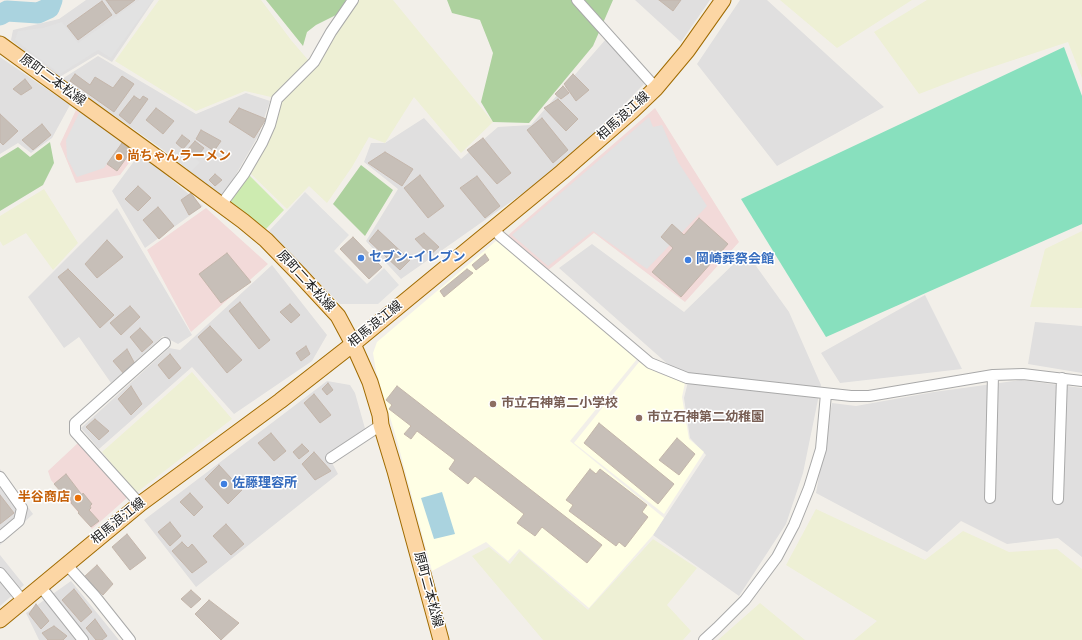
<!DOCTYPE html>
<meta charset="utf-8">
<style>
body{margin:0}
canvas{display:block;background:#f2efe9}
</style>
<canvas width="1082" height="640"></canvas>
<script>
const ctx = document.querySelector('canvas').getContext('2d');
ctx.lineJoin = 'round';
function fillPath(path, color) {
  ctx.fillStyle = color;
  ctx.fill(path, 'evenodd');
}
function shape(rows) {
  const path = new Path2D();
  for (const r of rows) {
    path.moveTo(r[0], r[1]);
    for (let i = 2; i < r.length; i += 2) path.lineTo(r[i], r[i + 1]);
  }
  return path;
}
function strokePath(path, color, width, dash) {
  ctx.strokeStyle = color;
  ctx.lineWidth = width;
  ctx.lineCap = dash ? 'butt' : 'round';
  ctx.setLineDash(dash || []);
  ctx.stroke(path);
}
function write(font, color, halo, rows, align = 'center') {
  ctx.font = font + ' Overpass,"Noto Sans JP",sans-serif';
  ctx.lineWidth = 3;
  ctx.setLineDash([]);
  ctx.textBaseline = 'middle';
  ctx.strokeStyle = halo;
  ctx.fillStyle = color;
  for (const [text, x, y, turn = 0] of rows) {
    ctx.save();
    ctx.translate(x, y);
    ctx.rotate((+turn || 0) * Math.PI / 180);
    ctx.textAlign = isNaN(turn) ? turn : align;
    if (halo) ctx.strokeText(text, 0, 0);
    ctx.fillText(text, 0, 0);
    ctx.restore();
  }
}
const residential = shape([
 [86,0,154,0,112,62,98,54,58,78,11,40,13,30,59,19],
 [635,0,710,0,681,42],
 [740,0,767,0,884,107,777,166,697,64],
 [606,39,644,84,602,127,539,182,401,279,366,241,398,189,364,162,371,143,385,143,424,118,461,159,498,127,531,125],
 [98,56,196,114,246,93,270,101,258,136,223,197,162,149,62,79],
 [0,57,70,105,52,138,31,153,18,143,0,154],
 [140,153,203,206,145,248,112,191],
 [117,208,192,335,178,344,163,336,111,383,79,337,64,348,28,297],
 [592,244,684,312,746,252,789,312,821,385,803,473,786,524,739,596,653,535,706,455,690,438,684,398,688,382,559,268],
 [272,265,327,335,312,361,234,414,192,367,99,449,81,428,169,348,180,350],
 [925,295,962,369,840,383,821,353],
 [1035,322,1082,326,1082,373,1028,364],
 [1021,380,1082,388,1082,557,1058,538,1007,544,961,521,927,552,816,493,832,403,856,406,934,392],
 [327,381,350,385,355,393,366,432,329,457,338,474,196,587,144,520],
 [0,469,33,514,0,545],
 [0,555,24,585,0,606],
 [71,581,119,640,39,640,26,613]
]);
const commercial = shape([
 [655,108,739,242,685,302,594,233,547,271,506,237],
 [76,110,138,151,120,175,76,183,60,144],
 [206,208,268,264,191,332,147,250],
 [79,442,128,497,92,529,51,480,48,471]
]);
const education = shape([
 [496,241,502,245,637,359,570,441,664,518,653,535,589,608,519,549,508,561,486,542,432,571,396,437,376,371,373,353,377,342],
 [639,362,658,373,685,383,682,397,689,439,704,452,664,514,574,443]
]);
const farmland = shape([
 [159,0,261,0,291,40,309,61,271,97,245,91,196,111,115,61],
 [358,0,393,0,493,122,461,153,414,97,385,143,369,137,352,167,327,203,309,186,287,209,250,173,280,101,285,94,310,73,338,26],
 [780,0,912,0,837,48],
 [927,0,1082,0,1082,78,1068,42,971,74,919,94,874,32],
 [44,189,78,243,53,270,26,233,3,246,0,241,0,216],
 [1082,231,1082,308,1030,307,1045,249],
 [192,372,232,419,136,493,102,452],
 [816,509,925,560,963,531,1009,552,1057,549,1082,569,1082,640,854,640,877,621,786,565],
 [653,539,697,568,667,605,691,631,683,640,543,640,472,556,489,547,510,564,520,551,588,610],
 [760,603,805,640,718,640]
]);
const grass = shape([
 [248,174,284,210,265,230,230,202]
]);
const forest = shape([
 [266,0,346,0,342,12,316,25,307,32,303,46],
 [447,0,613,0,593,46,529,123,493,122,481,102,493,53,480,20,452,13],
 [50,142,54,163,43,185,0,211,0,158,18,147,30,157],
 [361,165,393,190,365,236,333,204]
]);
const pitch = shape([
 [1064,47,1082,96,1082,224,826,337,741,199]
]);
const parking = shape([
 [139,0,153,0,111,58,98,50,60,74,15,40,18,31,43,28,62,22,78,43],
 [80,111,124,141,104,168,77,177,67,158,66,140],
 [649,117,653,127,662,125,678,162,707,206,647,269,593,231,548,266,512,235],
 [188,152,200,162,191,172,179,161],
 [305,192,349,235,334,251,367,284,384,268,399,285,378,304,340,304,269,231]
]);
const water = shape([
 [49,0,58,0,54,3,52,10,33,16,0,11,0,4,6,9,46,10],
 [442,492,455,534,434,539,421,498]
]);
const river = shape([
 [0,15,7,11,38,13,49,8,52,0]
]);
const building = shape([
 [106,0,135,0,116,14,106,0],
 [659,0,681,0,673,11,659,0],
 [102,1,112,15,78,40,67,26,102,1],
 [75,74,90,85,95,77,113,88,122,76,134,84,114,112,70,81,75,74],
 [573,74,589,90,576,101,564,84,573,74],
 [25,79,32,88,21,95,13,89,25,79],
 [563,86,569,93,561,99,555,94,563,86],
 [134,96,140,100,143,96,148,99,130,124,119,115,134,96],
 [558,99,578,119,566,131,544,108,558,99],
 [156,108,174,121,163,134,146,120,156,108],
 [239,108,266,119,254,138,229,122,239,108],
 [0,114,18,131,3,145,0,142,0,114],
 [542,118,568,150,553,163,527,130,542,118],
 [42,124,51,135,33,150,22,140,42,124],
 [201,130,221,141,214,151,196,139,201,130],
 [182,135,190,141,183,149,176,143,182,135],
 [483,138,511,173,497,184,467,150,483,138],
 [195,141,204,148,197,157,188,149,195,141],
 [122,143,132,150,117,171,107,164,122,143],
 [385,152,413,169,402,186,368,163,385,152],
 [215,174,222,180,215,186,209,180,215,174],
 [420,175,444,206,428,218,404,188,420,175],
 [477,176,500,206,485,218,460,188,477,176],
 [138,186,151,198,138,211,125,199,138,186],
 [191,193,201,207,189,215,181,200,191,193],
 [158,207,174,226,159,239,143,220,158,207],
 [699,218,728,244,681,297,652,272,673,248,661,237,672,224,684,235,699,218],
 [378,230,410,260,400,270,369,241,378,230],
 [424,233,439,247,430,255,415,239,424,233],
 [353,237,382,267,369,279,340,249,353,237],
 [107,240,123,257,97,278,85,264,107,240],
 [227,253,251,282,221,303,199,274,227,253],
 [485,254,489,260,476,270,472,265,485,254],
 [68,269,114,315,100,328,58,277,68,269],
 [467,269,473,273,444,297,440,291,467,269],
 [240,302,270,340,259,349,229,311,240,302],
 [290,304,300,315,291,323,280,312,290,304],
 [130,306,140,317,121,335,110,323,130,306],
 [210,326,242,360,227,373,198,337,210,326],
 [140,328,153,342,142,352,130,337,140,328],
 [306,346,310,354,301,361,296,353,306,346],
 [127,349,135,364,124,374,113,361,127,349],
 [170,354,181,368,169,379,158,365,170,354],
 [328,383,333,390,327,395,322,389,328,383],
 [131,386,142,404,131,415,118,399,131,386],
 [397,386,602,545,587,563,542,527,535,536,517,523,524,514,475,476,468,484,449,469,455,460,417,431,411,439,404,434,411,426,389,409,392,405,386,400,397,386],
 [314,394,331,415,320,423,304,403,314,394],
 [95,419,109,431,99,440,86,427,95,419],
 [599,423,674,484,658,504,584,443,599,423],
 [271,433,286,451,274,461,258,443,271,433],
 [677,438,695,454,679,475,659,460,677,438],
 [302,444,309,451,299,459,293,452,302,444],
 [314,452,331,471,315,480,302,464,314,452],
 [219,465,242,490,228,504,205,479,219,465],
 [590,469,596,474,600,469,647,505,642,512,648,517,625,547,619,542,616,546,569,511,573,505,566,500,590,469],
 [66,474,82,495,83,493,92,504,90,506,91,508,89,510,99,521,91,527,78,513,79,512,71,503,72,502,65,493,63,494,54,484,66,474],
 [190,493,203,507,194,516,180,502,190,493],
 [0,495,14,513,0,524,0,495],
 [170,522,181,536,170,546,158,532,170,522],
 [226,524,244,544,231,555,213,536,226,524],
 [127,534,146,558,130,570,112,547,127,534],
 [182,542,188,548,192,544,207,562,192,573,172,551,182,542],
 [97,565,113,584,103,595,84,577,97,565],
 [74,589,92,612,81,622,62,600,74,589],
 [191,590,201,599,191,608,181,599,191,590],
 [209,600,239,623,221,640,195,614,209,600],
 [36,604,49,621,41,629,29,614,36,604],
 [95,619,107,636,102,640,96,640,86,628,95,619],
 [54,626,67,636,63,640,48,640,42,633,54,626]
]);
const street = shape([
 [577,0,656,88],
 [221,205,244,174,262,143,270,125,277,99,314,62,331,32,353,0],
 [493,228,500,236,650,363,687,378,851,396,869,396,993,375,1023,374,1082,381],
 [331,458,381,425],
 [0,477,22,508,19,521,0,537],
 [990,498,993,375],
 [1058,499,1062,378],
 [140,504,75,432,75,423,165,343],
 [67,565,95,596,130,640],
 [0,573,23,601],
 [41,587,83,640],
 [704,640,717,628,745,600,777,557,794,525,809,488,821,449,826,394]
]);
const primary = shape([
 [0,44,159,159,243,221,266,240,301,276,338,316,353,344,370,382,380,415,381,425,395,471,441,640],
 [0,620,140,504,280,401,353,344,562,172,632,111,656,88,687,51,723,0]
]);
const markers = [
 [119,157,4,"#e8710a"],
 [361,258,4,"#3f7fe0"],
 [688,260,4,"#3f7fe0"],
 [493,404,4,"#8d6e63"],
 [639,418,4,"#8d6e63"],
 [224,484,4,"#3f7fe0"],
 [78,498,4,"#e8710a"]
];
const streetNames = [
 ["原町二本松線",52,81,36],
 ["相馬浪江線",624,117,-42],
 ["原町二本松線",305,282,47],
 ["相馬浪江線",376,325,-39],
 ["相馬浪江線",119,522,-39],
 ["原町二本松線",427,590,75]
];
const foodNames = [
 ["尚ちゃんラーメン",127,157],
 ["半谷商店",70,498,"right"]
];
const shopNames = [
 ["セブン-イレブン",369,258],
 ["岡崎葬祭会館",696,260],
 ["佐藤理容所",232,484]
];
const educationNames = [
 ["市立石神第二小学校",501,404],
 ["市立石神第二幼稚園",647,418]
];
fillPath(residential, '#e0dfdf');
fillPath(commercial, '#f2dad9');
fillPath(education, '#ffffe5');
fillPath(farmland, '#eef0d5');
fillPath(grass, '#cdebb0');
fillPath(forest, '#add19e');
fillPath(pitch, '#88e0be');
fillPath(parking, '#e2e2e2');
fillPath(water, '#aad3df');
strokePath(river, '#aad3df', 21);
fillPath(building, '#c7bfb8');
strokePath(building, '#c4b6ab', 1);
strokePath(street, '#a9a9a9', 12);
strokePath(primary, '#a06b00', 17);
strokePath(street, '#fff', 10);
strokePath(primary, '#fcd6a4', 15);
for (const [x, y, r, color] of markers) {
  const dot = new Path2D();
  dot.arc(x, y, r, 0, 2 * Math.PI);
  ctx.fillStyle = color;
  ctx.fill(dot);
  strokePath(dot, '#fff', 1.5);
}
write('13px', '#222', '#fff', streetNames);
write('bold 13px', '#c56008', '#fff', foodNames, 'left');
write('bold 13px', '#366cbe', '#fff', shopNames, 'left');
write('bold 13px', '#785e54', '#fff', educationNames, 'left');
</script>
